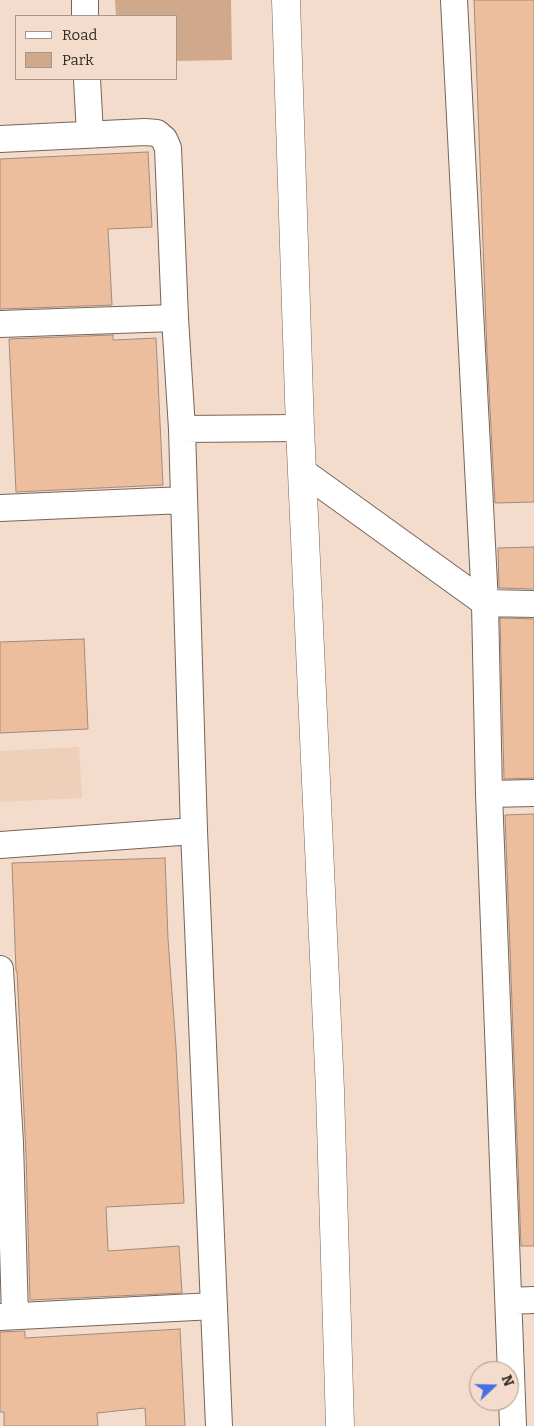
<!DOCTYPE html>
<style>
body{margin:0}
#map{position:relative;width:534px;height:1426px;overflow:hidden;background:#f4dccc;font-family:Bitter,serif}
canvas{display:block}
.legend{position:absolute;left:15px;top:15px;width:162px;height:65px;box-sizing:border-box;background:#f4dccc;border:1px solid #a79589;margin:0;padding:6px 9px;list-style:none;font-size:15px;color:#342b25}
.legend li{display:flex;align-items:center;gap:10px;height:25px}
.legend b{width:25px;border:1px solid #a79589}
.north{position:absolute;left:469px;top:1361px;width:50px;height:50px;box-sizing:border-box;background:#f4dccc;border:1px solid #a79589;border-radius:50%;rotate:69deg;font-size:14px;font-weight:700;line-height:20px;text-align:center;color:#342b25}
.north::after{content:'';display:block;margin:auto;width:18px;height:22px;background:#4770e2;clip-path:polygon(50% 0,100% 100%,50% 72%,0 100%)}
</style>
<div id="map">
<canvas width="534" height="1426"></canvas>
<ul class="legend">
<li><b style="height:6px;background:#fff"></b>Road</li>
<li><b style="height:14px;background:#d0a98d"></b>Park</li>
</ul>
<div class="north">N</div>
</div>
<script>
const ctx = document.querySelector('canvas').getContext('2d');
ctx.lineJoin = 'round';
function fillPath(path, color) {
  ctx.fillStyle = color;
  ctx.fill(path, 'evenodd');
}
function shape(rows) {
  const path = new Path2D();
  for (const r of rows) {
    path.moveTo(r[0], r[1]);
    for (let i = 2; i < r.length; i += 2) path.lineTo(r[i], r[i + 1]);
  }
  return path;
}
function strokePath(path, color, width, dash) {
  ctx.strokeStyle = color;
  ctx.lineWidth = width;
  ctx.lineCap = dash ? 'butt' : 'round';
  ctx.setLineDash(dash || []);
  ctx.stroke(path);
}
const built = shape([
 [79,747,82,798,0,802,0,751]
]);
const green = shape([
 [115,0,231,0,232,60,176,61,176,16,116,16]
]);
const building = shape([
 [474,0,534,0,534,502,495,503,487,353,474,0],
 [148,152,152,227,108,229,112,305,0,309,0,159,148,152],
 [113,335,113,340,156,338,163,485,16,492,9,339,113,335],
 [534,547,534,589,499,588,498,548,534,547],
 [500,618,534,619,534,778,504,779,500,618],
 [84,639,88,729,0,733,0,642,84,639],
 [534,814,534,1246,521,1246,505,815,534,814],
 [165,858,168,939,176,1047,184,1203,106,1207,107,1228,108,1251,179,1246,182,1293,30,1300,26,1154,17,971,16,971,12,863,165,858],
 [180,1329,185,1426,146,1426,145,1408,97,1413,98,1426,4,1426,4,1412,0,1412,0,1332,25,1331,25,1338,180,1329]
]);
const minor = shape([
 [85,0,85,16],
 [454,0,485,603,489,794,513,1426],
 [87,79,90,134],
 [0,139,145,132,157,133,164,139,168,148,175,318,182,429,194,831,219,1426],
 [0,324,175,318],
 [182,429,300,428],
 [302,471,485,603,534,604],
 [0,508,184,500],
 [489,794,534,793],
 [0,845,194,831],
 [0,969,10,1143,15,1316],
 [509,1301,534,1300],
 [0,1317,214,1306]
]);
const tertiary = shape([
 [286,0,300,428,330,1090,340,1426]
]);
fillPath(built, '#edcfba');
fillPath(green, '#d0a98d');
fillPath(building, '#edbe9d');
strokePath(building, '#a18b7c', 1);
strokePath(minor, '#786456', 28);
strokePath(tertiary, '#786456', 29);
strokePath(minor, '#fff', 26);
strokePath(tertiary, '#fff', 28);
</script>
